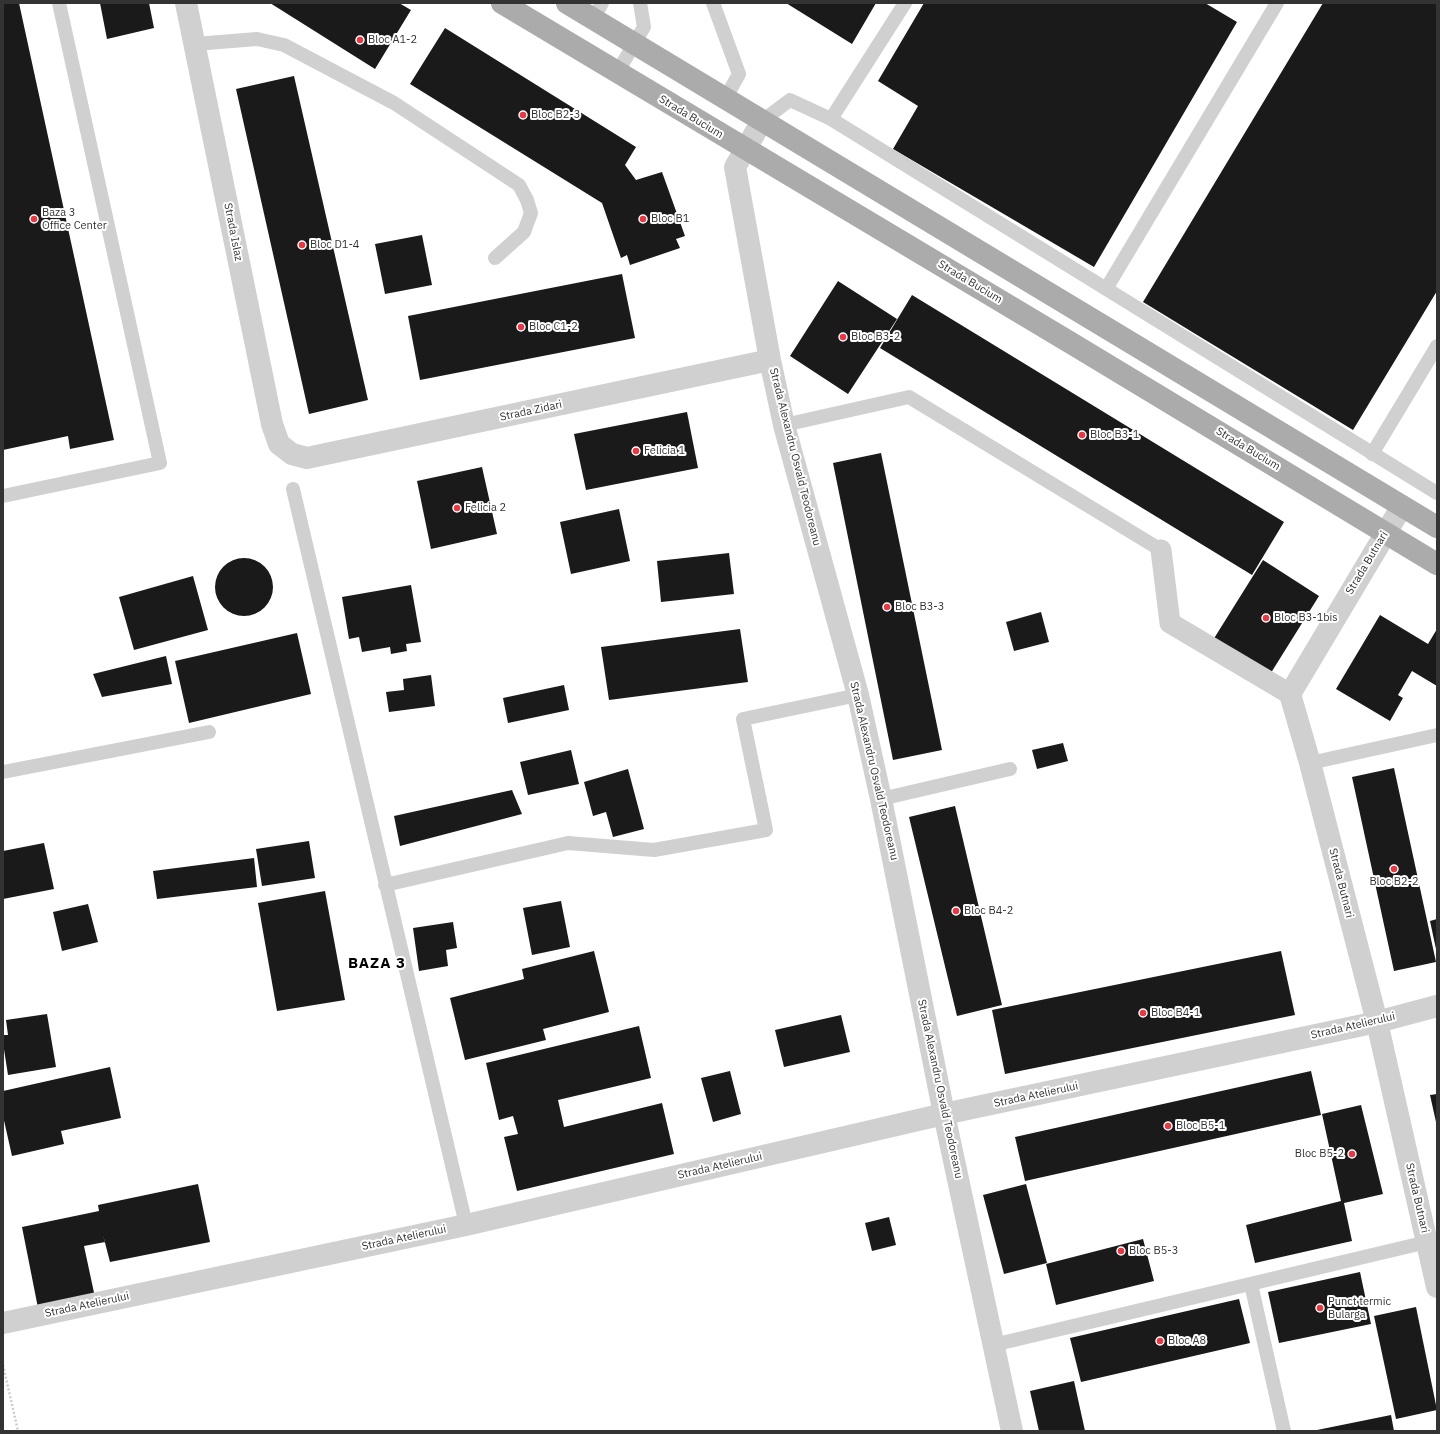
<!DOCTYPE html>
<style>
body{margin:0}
#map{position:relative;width:1440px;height:1434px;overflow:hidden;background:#fff;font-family:"IBM Plex Sans",sans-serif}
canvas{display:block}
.frame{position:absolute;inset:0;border:4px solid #333;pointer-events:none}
</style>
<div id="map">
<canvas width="1440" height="1434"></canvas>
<div class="frame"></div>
</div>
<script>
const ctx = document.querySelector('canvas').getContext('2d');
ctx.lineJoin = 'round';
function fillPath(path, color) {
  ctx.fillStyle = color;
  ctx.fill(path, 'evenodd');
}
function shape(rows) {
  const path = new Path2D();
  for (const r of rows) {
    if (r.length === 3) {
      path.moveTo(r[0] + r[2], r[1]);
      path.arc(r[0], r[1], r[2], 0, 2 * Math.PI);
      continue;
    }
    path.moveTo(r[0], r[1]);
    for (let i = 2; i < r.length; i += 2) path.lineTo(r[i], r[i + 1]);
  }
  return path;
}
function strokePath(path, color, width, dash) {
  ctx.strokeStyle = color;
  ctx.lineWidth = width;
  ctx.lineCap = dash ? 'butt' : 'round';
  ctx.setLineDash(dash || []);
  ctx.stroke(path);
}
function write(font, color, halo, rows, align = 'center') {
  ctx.font = font + ' "IBM Plex Sans",sans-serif';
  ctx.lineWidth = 4;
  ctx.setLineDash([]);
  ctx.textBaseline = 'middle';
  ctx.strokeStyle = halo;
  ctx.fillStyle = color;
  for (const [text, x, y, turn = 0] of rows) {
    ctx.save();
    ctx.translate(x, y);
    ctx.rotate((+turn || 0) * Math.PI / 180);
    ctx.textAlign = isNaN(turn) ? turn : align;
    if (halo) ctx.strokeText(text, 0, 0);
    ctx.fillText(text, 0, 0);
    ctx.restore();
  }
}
const building = shape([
 [3,3,19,3,114,440,70,449,68,436,3,450],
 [100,3,149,3,154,28,107,39],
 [270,3,399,3,411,10,375,69],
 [786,3,876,3,852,44],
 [924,3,1205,3,1237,22,1094,267,893,149,918,106,878,81],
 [1323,3,1437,3,1437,291,1353,430,1143,302],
 [445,28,636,147,625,165,636,180,662,172,685,236,676,239,680,248,630,265,627,255,621,258,602,203,410,84],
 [294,76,368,400,309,414,236,89],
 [422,235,432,285,385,294,375,244],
 [622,274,635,338,420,380,408,316],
 [838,281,897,319,848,394,790,356],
 [912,295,1284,522,1252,575,880,348],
 [687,412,698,468,586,490,574,434],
 [881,453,942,750,893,760,833,463],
 [482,467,497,534,431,549,417,481],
 [619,509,630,561,571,574,560,522],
 [729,553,734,594,661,602,657,561],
 [244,587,29],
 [1263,560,1319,596,1269,676,1213,640],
 [193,576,208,630,134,650,119,597],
 [411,585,421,642,406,644,407,651,391,654,390,647,362,652,359,637,349,639,342,597],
 [1041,612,1049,642,1014,651,1006,622],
 [1380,615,1428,644,1437,629,1437,686,1412,671,1398,695,1403,698,1390,721,1336,689],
 [740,629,748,682,609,700,601,647],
 [297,633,311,694,189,723,175,661],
 [166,656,172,684,102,697,93,674],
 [431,675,435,706,389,712,386,692,404,690,403,679],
 [564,685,569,710,508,723,503,698],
 [1063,743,1068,761,1037,769,1032,750],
 [571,750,579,784,528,795,520,762],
 [1394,768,1436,962,1394,971,1352,777],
 [628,769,644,829,613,837,606,812,593,816,584,782],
 [512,790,522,814,400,846,394,816],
 [955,806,1002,1005,957,1016,909,817],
 [309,841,315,878,262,886,256,849],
 [44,843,54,889,3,899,3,851],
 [254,858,257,887,157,899,153,871],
 [325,891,345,1000,277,1011,258,903],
 [561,901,570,947,532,955,523,908],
 [88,904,98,942,62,951,53,912],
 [1437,919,1437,949,1436,949,1430,921],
 [453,922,457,948,446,950,448,966,419,971,413,928],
 [594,951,609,1012,543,1029,546,1040,465,1060,450,998,524,979,522,969],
 [1281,951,1295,1015,1005,1074,992,1010],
 [47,1014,56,1067,8,1075,3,1043,3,1035,8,1035,6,1020],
 [841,1015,850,1052,784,1067,775,1030],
 [639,1026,651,1078,558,1100,564,1127,662,1103,674,1154,517,1191,504,1137,518,1134,513,1116,499,1120,486,1063],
 [110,1067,121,1118,61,1131,64,1144,12,1156,3,1116,3,1091],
 [730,1071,741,1114,713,1122,701,1078],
 [1311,1071,1321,1115,1025,1181,1015,1137],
 [1437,1094,1437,1122,1436,1122,1430,1095],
 [1361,1105,1383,1194,1344,1203,1352,1241,1255,1263,1246,1225,1341,1201,1322,1114],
 [198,1184,210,1242,110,1262,103,1235,105,1242,84,1246,96,1302,39,1313,22,1227,99,1211,98,1205],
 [1026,1184,1047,1263,1004,1274,983,1195],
 [889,1217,896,1245,872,1251,865,1223],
 [1143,1239,1154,1281,1056,1305,1046,1264],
 [1360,1272,1371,1324,1279,1343,1268,1292],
 [1239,1299,1250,1343,1081,1382,1070,1338],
 [1416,1307,1437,1410,1396,1419,1374,1316],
 [1074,1381,1085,1431,1039,1431,1030,1391],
 [1391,1415,1394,1431,1317,1431,1317,1430]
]);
const path = shape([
 [3,1365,18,1431]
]);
const service = shape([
 [713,3,739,74,725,99],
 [593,19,602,3],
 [195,44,257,39,284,45,394,103,519,185,527,200,531,213,524,232,495,258],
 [617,73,644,27,640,3],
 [831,119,905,3],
 [762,121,790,100,831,119,1437,493],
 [1106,289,1277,3],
 [784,425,909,397,1161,550],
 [1372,454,1437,346],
 [293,489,466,1225],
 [3,496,160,463,59,3],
 [1310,763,1437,735],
 [3,772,209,732],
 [881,799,1010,769],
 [385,885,568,843,654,850,766,830,743,719,858,695],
 [1251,1284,1284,1431],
 [993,1345,1427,1242]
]);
const pedestrian = shape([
 [1161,550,1170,623,1290,694]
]);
const minor = shape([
 [186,3,272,424,279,444,292,454,307,458,321,455,770,360],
 [762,121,735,167,770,360,784,425,858,695,881,799,944,1114,1012,1431],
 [1402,506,1290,694,1310,763,1377,1022,1437,1287],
 [3,1323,466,1225,944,1114,1377,1022,1437,1006]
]);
const primary = shape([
 [502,3,1071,343,1437,564],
 [567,3,1437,527]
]);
const markers = [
 [360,40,4,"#e63946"],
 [523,115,4,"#e63946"],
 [34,219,4,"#e63946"],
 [643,219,4,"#e63946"],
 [302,245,4,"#e63946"],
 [521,327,4,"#e63946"],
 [843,337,4,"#e63946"],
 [1082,435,4,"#e63946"],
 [636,451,4,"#e63946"],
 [457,508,4,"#e63946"],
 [887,607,4,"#e63946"],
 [1266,618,4,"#e63946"],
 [1394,869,4,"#e63946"],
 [956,911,4,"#e63946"],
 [1143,1013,4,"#e63946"],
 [1168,1126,4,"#e63946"],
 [1352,1154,4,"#e63946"],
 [1121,1251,4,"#e63946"],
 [1320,1308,4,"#e63946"],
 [1160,1341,4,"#e63946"]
];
const poiNames = [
 ["Bloc A1-2",368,40],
 ["Bloc B2-3",531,115],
 ["Baza 3",42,213],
 ["Office Center",42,226],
 ["Bloc B1",651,219],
 ["Bloc D1-4",310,245],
 ["Bloc C1-2",529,327],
 ["Bloc B3-2",851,337],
 ["Bloc B3-1",1090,435],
 ["Felicia 1",644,451],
 ["Felicia 2",465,508],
 ["Bloc B3-3",895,607],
 ["Bloc B3-1bis",1274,618],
 ["Bloc B2-2",1394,882,"center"],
 ["Bloc B4-2",964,911],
 ["Bloc B4-1",1151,1013],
 ["Bloc B5-1",1176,1126],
 ["Bloc B5-2",1344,1154,"right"],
 ["Bloc B5-3",1129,1251],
 ["Punct termic",1328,1302],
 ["Bularga",1328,1315],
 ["Bloc A8",1168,1341]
];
const streetNames = [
 ["Strada Bucium",691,117,31],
 ["Strada Islaz",233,232,79],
 ["Strada Bucium",970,282,31],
 ["Strada Zidari",531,411,-12],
 ["Strada Bucium",1248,449,31],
 ["Strada Alexandru Osvald Teodoreanu",795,457,76],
 ["Strada Butnari",1367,563,-59],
 ["Strada Alexandru Osvald Teodoreanu",874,771,77],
 ["Strada Butnari",1341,883,76],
 ["Strada Atelierului",1353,1026,-13],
 ["Strada Alexandru Osvald Teodoreanu",940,1089,78],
 ["Strada Atelierului",1036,1095,-12],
 ["Strada Atelierului",720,1166,-13],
 ["Strada Butnari",1417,1198,77],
 ["Strada Atelierului",404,1238,-12],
 ["Strada Atelierului",87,1305,-12]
];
const districtNames = [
 ["BAZA 3",377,964]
];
fillPath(building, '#1a1a1a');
strokePath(path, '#cdcdcd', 2.5, [2, 2]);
strokePath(service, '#d0d0d0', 14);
strokePath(pedestrian, '#d0d0d0', 21);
strokePath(minor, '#d0d0d0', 22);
strokePath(primary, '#ababab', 22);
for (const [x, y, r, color] of markers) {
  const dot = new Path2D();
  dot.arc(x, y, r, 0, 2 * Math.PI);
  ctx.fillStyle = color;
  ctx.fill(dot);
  strokePath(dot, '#fff', 1.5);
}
write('11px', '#333', '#fff', poiNames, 'left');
write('11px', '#333', '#fff', streetNames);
ctx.letterSpacing = '1px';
write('bold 15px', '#000', '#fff', districtNames);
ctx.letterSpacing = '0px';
</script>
